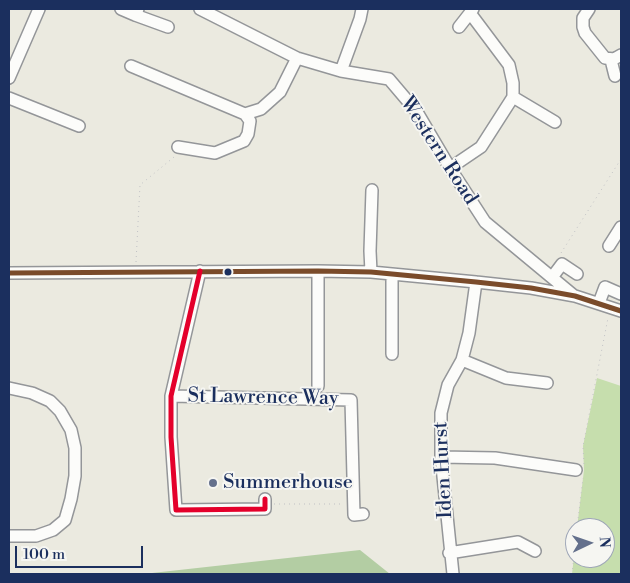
<!DOCTYPE html>
<style>
body{margin:0}
#map{position:relative;width:630px;height:583px;overflow:hidden;background:#ebeae0;font-family:"Libre Bodoni",serif}
canvas{display:block}
.frame{position:absolute;inset:0;border:10px solid #1b2f5e;pointer-events:none}
.north{position:absolute;left:565px;top:518px;width:50px;height:50px;box-sizing:border-box;background:#f6f6f2;border:1px solid #9ea6b7;border-radius:50%;rotate:87deg;font-size:14px;font-weight:700;line-height:20px;text-align:center;color:#1b2f5e}
.north::after{content:'';display:block;margin:auto;width:18px;height:22px;background:#64708c;clip-path:polygon(50% 0,100% 100%,50% 72%,0 100%)}
.scale{position:absolute;left:15px;top:546px;width:128px;height:22px;box-sizing:border-box;border:2px solid #1b2f5e;border-top:0;padding-left:6px;font-size:15px;line-height:18px;white-space:nowrap;color:#1b2f5e;-webkit-text-stroke:4px #f6f6f2;paint-order:stroke}
</style>
<div id="map">
<canvas width="630" height="583"></canvas>
<div class="frame"></div>
<div class="north">N</div>
<div class="scale">100 m</div>
</div>
<script>
const ctx = document.querySelector('canvas').getContext('2d');
ctx.lineJoin = 'round';
function fillPath(path, color) {
  ctx.fillStyle = color;
  ctx.fill(path, 'evenodd');
}
function shape(rows) {
  const path = new Path2D();
  for (const r of rows) {
    path.moveTo(r[0], r[1]);
    for (let i = 2; i < r.length; i += 2) path.lineTo(r[i], r[i + 1]);
  }
  return path;
}
function strokePath(path, color, width, dash) {
  ctx.strokeStyle = color;
  ctx.lineWidth = width;
  ctx.lineCap = dash ? 'butt' : 'round';
  ctx.setLineDash(dash || []);
  ctx.stroke(path);
}
function write(font, color, halo, rows, align = 'center') {
  ctx.font = font + ' "Libre Bodoni",serif';
  ctx.lineWidth = 4;
  ctx.setLineDash([]);
  ctx.textBaseline = 'middle';
  ctx.strokeStyle = halo;
  ctx.fillStyle = color;
  for (const [text, x, y, turn = 0] of rows) {
    ctx.save();
    ctx.translate(x, y);
    ctx.rotate((+turn || 0) * Math.PI / 180);
    ctx.textAlign = isNaN(turn) ? turn : align;
    if (halo) ctx.strokeText(text, 0, 0);
    ctx.fillText(text, 0, 0);
    ctx.restore();
  }
}
const green = shape([
 [597,378,621,386,621,574,572,574,575,548,575,558,605,558,605,528,577,528,584,470,583,446]
]);
const forest = shape([
 [360,550,390,574,143,574]
]);
const path = shape([
 [561,253,621,159],
 [136,262,140,185,174,157],
 [584,464,583,446,608,318],
 [274,504,343,504],
 [577,528,583,478],
 [572,574,575,548]
]);
const minor = shape([
 [121,9,135,15,138,9],
 [200,9,297,58,341,71,389,79,417,112,450,168,485,222,573,295],
 [589,9,583,18,583,27,585,33,605,58,614,59,621,55],
 [135,15,168,27],
 [459,27,470,13],
 [611,60,615,76],
 [131,66,245,114,261,109,280,92,297,58],
 [341,71,360,19,362,9],
 [9,78,39,9],
 [513,97,555,122],
 [9,98,79,126],
 [178,147,215,153,244,141,248,134,250,121,245,114],
 [450,168,481,147,513,97,513,83,509,65,470,13,473,9],
 [609,246,621,227],
 [200,271,171,396,171,437,176,510,265,509,265,499],
 [318,271,318,386],
 [371,272,370,251,372,190],
 [9,273,318,271,371,272,476,282,531,288,575,296,621,311],
 [392,274,392,354],
 [553,276,562,264,577,274],
 [599,303,605,287,621,294],
 [462,360,506,378,547,383],
 [9,388,32,393,50,401,60,411,71,430,75,448,75,476,71,499,65,520,53,530,36,536,9,536],
 [171,396,351,400,354,515,363,514],
 [441,457,495,458,576,470],
 [449,553,518,542,535,551],
 [453,574,441,457,441,413,448,385,462,360,469,333,476,282]
]);
const bus1 = shape([
 [9,273,318,271,371,272,476,282,531,288,575,296,621,311]
]);
const bus2 = shape([
 [200,271,171,396,171,437,176,510,265,509,265,499]
]);
const markers = [
 [228,272,4.5,"#1b2f5e"],
 [213,483,5,"#64708c"]
];
const streetNames = [
 ["Western Road",438,151,57],
 ["St Lawrence Way",263,398,1],
 ["Iden Hurst",444,470,-93]
];
const poiNames = [
 ["Summerhouse",223,483]
];
fillPath(green, '#c6dead');
fillPath(forest, '#b3cda3');
strokePath(minor, '#949699', 14);
strokePath(path, '#c0c1c4', 1, [1, 4]);
strokePath(minor, '#fcfcfa', 11);
strokePath(bus1, '#7a4b2a', 5);
strokePath(bus2, '#e4002b', 5);
for (const [x, y, r, color] of markers) {
  const dot = new Path2D();
  dot.arc(x, y, r, 0, 2 * Math.PI);
  ctx.fillStyle = color;
  ctx.fill(dot);
  strokePath(dot, '#f6f6f2', 2);
}
write('20px', '#1b2f5e', '#f6f6f2', streetNames);
write('20px', '#1b2f5e', '#f6f6f2', poiNames, 'left');
</script>
